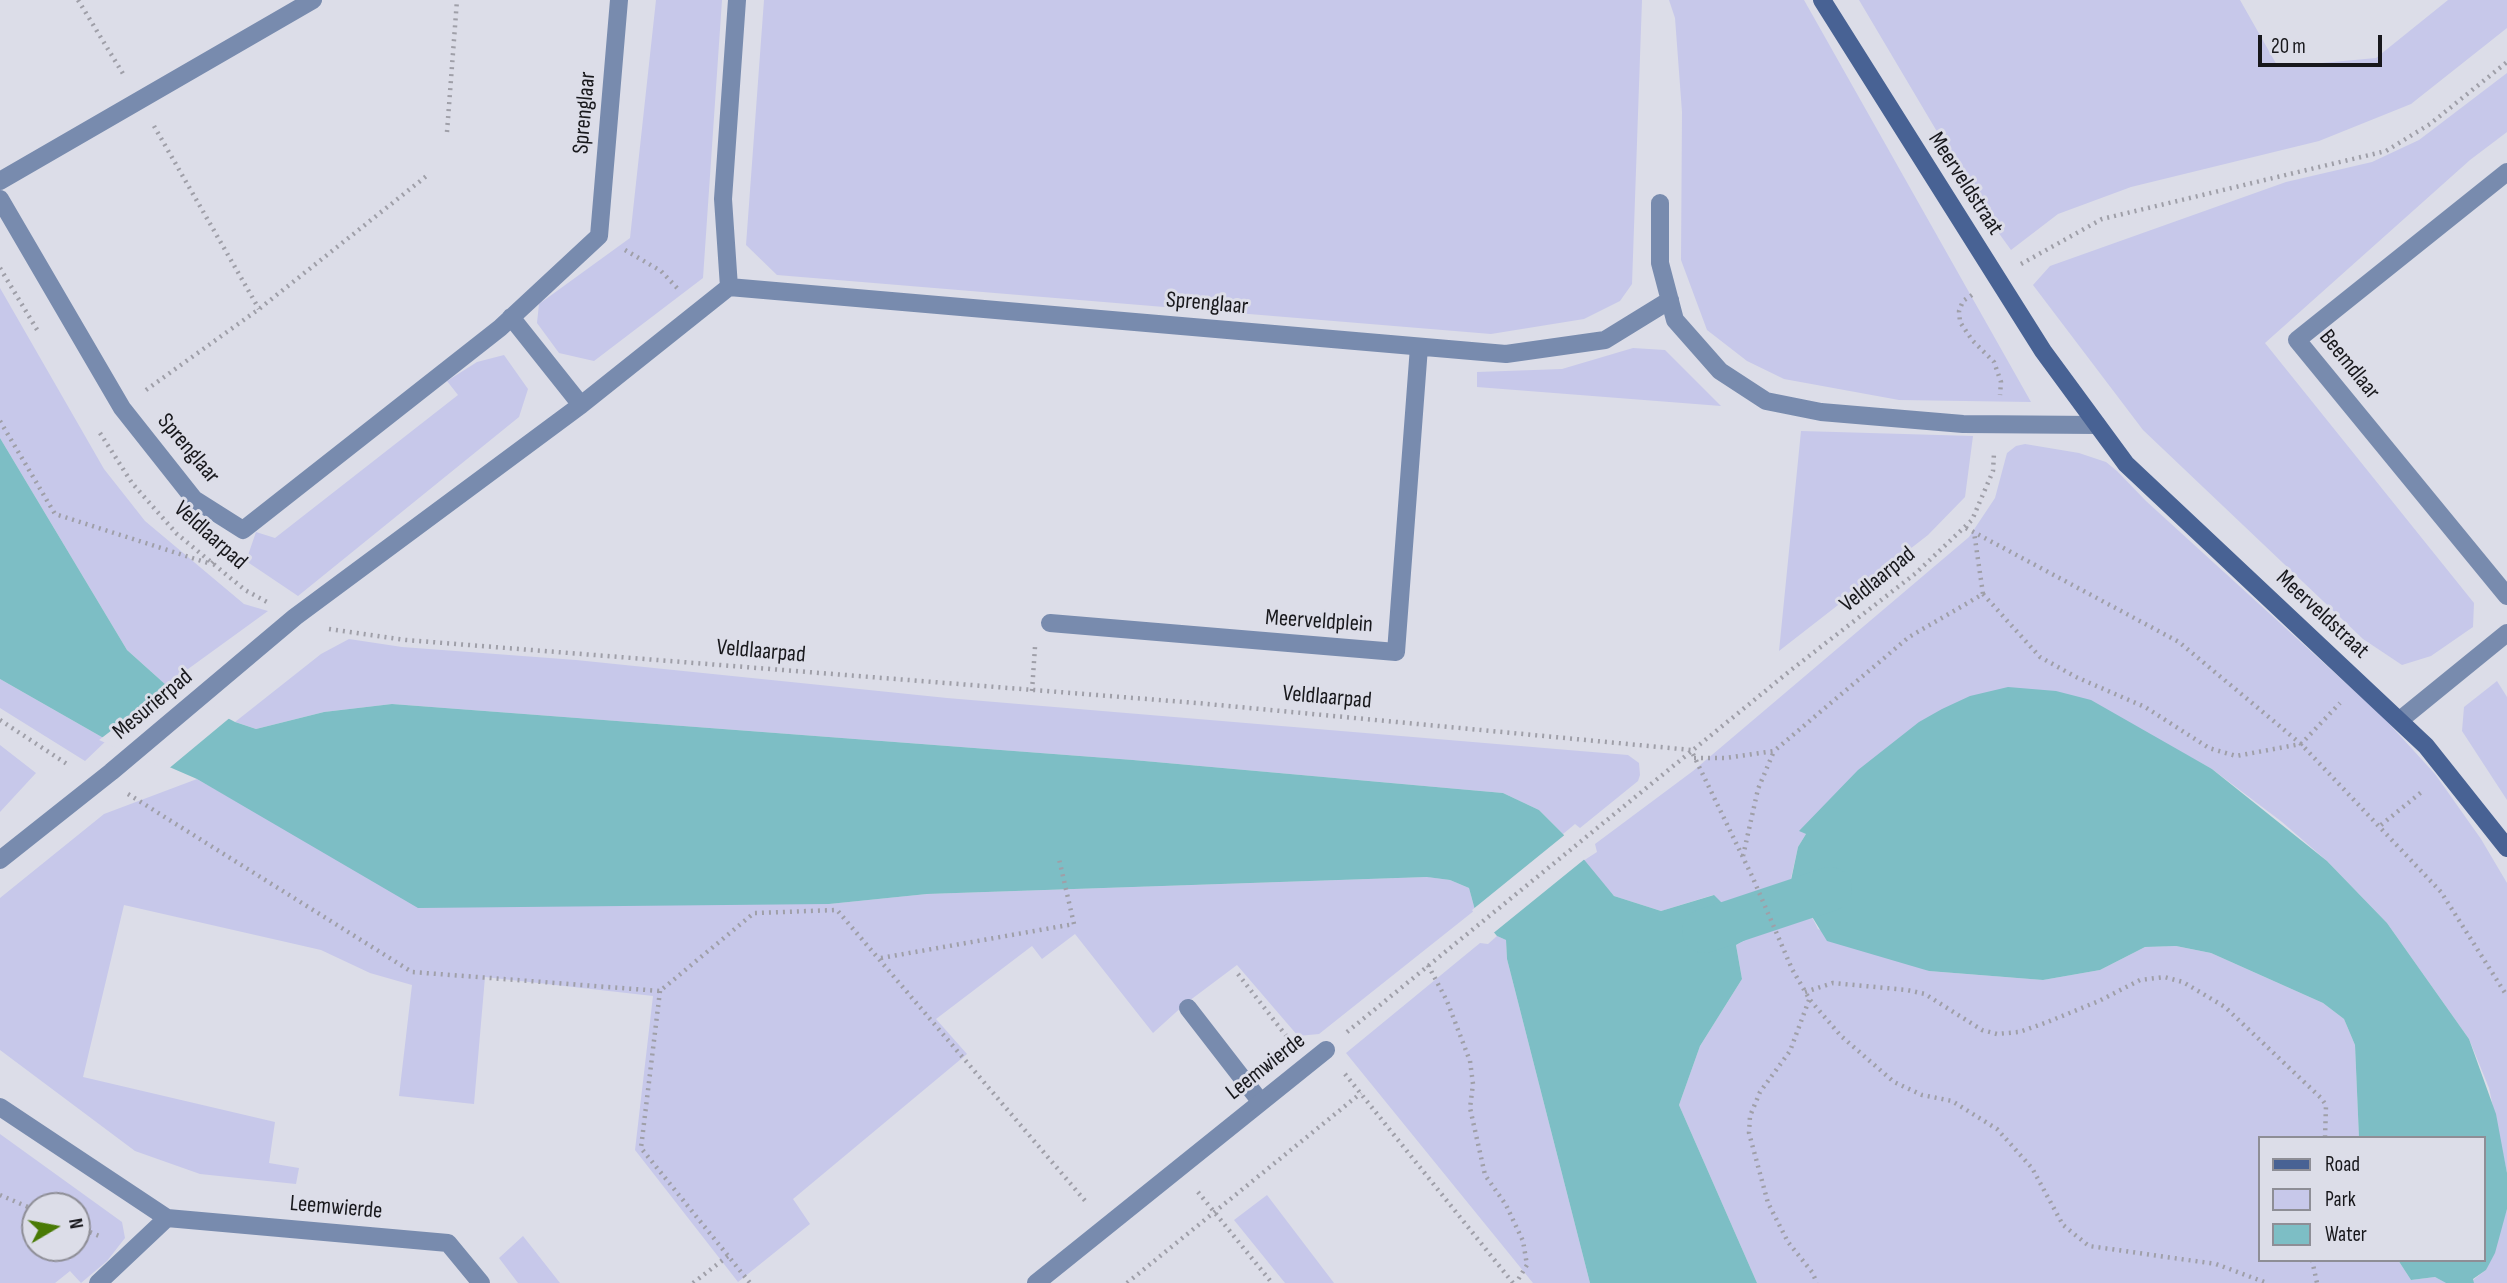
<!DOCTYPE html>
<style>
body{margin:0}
#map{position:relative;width:2507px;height:1283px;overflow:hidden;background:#dcdde8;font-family:"Sofia Sans Condensed",sans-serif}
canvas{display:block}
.legend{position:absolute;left:2258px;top:1136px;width:228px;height:126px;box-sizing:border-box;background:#dcdde8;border:2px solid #8e8e96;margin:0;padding:9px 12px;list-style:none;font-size:21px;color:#18181c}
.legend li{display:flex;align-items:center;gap:14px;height:35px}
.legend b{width:35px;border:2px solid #8e8e96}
.north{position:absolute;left:21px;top:1192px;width:70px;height:70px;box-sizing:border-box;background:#dcdde8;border:2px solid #8e8e96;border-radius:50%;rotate:80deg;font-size:19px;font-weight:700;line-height:28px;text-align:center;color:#18181c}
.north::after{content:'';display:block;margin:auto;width:24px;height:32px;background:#497a05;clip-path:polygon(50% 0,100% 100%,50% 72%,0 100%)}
.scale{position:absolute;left:2258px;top:35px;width:124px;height:32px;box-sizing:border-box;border:4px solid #18181c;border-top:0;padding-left:9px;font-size:21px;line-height:24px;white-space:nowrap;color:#18181c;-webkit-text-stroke:5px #dcdde8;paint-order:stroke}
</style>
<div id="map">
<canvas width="2507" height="1283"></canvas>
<ul class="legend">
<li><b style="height:9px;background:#486294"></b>Road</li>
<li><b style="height:19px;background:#c7c8ea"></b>Park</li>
<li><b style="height:19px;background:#7dbec5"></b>Water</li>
</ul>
<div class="north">N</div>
<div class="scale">20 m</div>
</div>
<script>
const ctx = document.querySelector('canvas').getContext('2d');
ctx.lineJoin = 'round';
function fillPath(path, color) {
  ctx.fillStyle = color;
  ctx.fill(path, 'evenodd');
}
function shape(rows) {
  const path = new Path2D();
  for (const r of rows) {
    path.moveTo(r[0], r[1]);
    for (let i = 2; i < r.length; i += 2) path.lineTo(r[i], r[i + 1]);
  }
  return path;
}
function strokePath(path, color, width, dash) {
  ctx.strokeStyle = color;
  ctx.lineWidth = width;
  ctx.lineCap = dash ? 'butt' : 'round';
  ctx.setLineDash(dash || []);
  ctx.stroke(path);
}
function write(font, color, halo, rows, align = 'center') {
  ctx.font = font + ' "Sofia Sans Condensed",sans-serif';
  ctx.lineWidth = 6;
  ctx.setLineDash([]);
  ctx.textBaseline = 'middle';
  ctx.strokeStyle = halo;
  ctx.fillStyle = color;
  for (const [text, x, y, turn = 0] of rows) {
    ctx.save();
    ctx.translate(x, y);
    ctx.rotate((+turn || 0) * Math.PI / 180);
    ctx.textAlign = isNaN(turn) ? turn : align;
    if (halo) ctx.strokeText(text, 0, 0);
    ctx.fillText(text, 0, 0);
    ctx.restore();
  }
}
const green = shape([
 [656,0,722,0,703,278,594,361,559,353,537,323,539,304,630,238],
 [764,0,1642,0,1632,284,1620,301,1584,319,1491,334,777,275,746,245],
 [1669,0,1804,0,2031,402,1899,400,1784,379,1747,361,1707,330,1681,260,1682,112,1675,18],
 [1859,0,2240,0,2278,67,2376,58,2448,0,2507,0,2507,28,2411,104,2319,141,2131,187,2058,214,2011,250,1990,221],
 [2507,73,2507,132,2470,160,2265,343,2474,603,2473,627,2431,656,2402,665,2363,639,2143,430,2033,285,2050,266,2286,182,2372,162,2419,140],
 [0,288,104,469,145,521,244,604,268,611,166,685,127,650,0,438],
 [1633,348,1665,350,1721,406,1477,387,1477,372,1562,369],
 [504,355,528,389,519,417,298,596,246,561,256,532,275,538,458,395,447,381,477,362],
 [1801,431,1973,436,1965,497,1928,535,1779,651],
 [2025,444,2079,453,2106,462,2117,471,2146,501,2382,716,2435,774,2481,839,2507,883,2507,1173,2489,1088,2469,1039,2387,923,2327,861,2282,822,2212,769,2151,736,1800,831,1806,834,1798,847,1781,923,1799,915,1811,915,1818,929,1929,971,2043,980,2100,970,2145,947,2176,946,2211,953,2323,1003,2344,1019,2355,1045,2359,1138,2260,1138,2260,1260,2398,1260,2411,1280,2435,1277,2446,1283,1757,1283,1679,1105,1700,1046,1742,979,1736,945,1767,928,1730,911,1713,895,1661,911,1614,896,1583,861,1597,852,1595,844,1693,771,1969,537,1995,498,2007,453,2016,446],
 [349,639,402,647,576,660,947,698,1628,755,1639,763,1640,775,1638,781,1580,828,1575,824,1563,834,1539,810,1503,793,1133,760,392,704,324,712,256,729,235,722,321,654],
 [0,679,107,740,85,761,0,708],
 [2497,681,2507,697,2507,800,2462,731,2464,707],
 [0,745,36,773,0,812],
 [197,779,300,837,829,904,927,894,1428,877,1450,880,1469,888,1475,910,1319,1034,1298,1036,1237,965,1185,1004,1153,1033,1075,934,1042,959,1032,946,936,1019,967,1054,793,1199,810,1224,738,1282,635,1150,653,996,485,977,474,1104,399,1096,412,985,370,973,321,950,124,905,83,1077,275,1122,269,1163,299,1168,296,1184,200,1174,135,1151,0,1050,0,898,104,814],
 [1497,936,1506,940,1507,959,1590,1283,1533,1283,1346,1053,1480,943,1488,944],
 [0,1134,122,1222,125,1238,107,1261,81,1283,70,1271,55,1283,0,1283],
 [35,1206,77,1206,77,1248,35,1248],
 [1267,1195,1334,1283,1285,1283,1234,1220],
 [2507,1209,2507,1283,2474,1283,2473,1280,2486,1270],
 [523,1236,560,1283,518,1283,499,1258]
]);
const water = shape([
 [0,438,127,650,166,685,235,722,256,729,324,712,392,704,1133,760,1503,793,1539,810,1563,834,1614,896,1661,911,1714,895,1730,911,1756,902,1767,928,1736,945,1742,979,1700,1046,1679,1105,1757,1283,1590,1283,1507,959,1506,940,1497,936,1475,910,1469,888,1450,880,1427,877,927,894,829,904,418,908,197,779,107,740,0,679],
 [2008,687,2056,691,2091,700,2212,769,2327,861,2387,923,2469,1039,2496,1114,2507,1173,2507,1209,2495,1253,2486,1270,2473,1279,2474,1283,2446,1283,2435,1277,2411,1280,2398,1260,2484,1260,2484,1138,2359,1138,2355,1045,2344,1019,2323,1003,2211,953,2176,946,2145,947,2100,970,2043,980,1929,971,1827,941,1811,915,1799,915,1780,923,1769,896,1790,885,1798,847,1806,834,1799,831,1858,770,1919,722,1942,709,1970,696]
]);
const pier = shape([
 [172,684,232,716,167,770,99,740],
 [1567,833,1586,858,1491,935,1472,910]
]);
const canal = shape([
 [1704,931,1830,889]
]);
const path = shape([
 [78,0,125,77],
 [154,126,259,309],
 [447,132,457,0],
 [625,250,661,271,679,290],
 [2021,264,2102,219,2386,151,2430,124,2507,62],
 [0,268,39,333],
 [1972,295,1963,301,1959,311,1960,322,1972,340,1994,362,2001,382,2000,395],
 [146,390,259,309,429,174],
 [0,421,55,514,211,564,223,552],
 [100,433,132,483,177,534,245,590,267,602],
 [1966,528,2179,642,2301,744,2441,892,2507,996],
 [1983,594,2040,657,2076,677,2145,707,2209,748,2236,756,2301,744,2340,703],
 [329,629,406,640,1197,703,1691,750,1752,876,1792,969,1810,1000,1841,1036,1894,1082,1922,1095,1952,1101,1997,1129,2032,1168,2063,1225,2089,1246,2216,1264,2267,1283],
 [1032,691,1035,647],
 [0,720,70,766],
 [1694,758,1725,758,1774,751,1909,637,1983,594,1974,532],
 [128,794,412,972,660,991,754,913,837,910,1087,1203],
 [2381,825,2424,790],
 [1743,856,1758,789,1774,751],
 [881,958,1074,924,1059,859],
 [1428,965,1447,1001,1470,1061,1473,1084,1470,1108,1485,1175,1506,1205,1523,1241,1527,1265,1516,1283],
 [1238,974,1291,1042],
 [660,991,641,1148,750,1283],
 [1805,992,1833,983,1907,990,1925,994,1982,1030,1997,1034,2019,1032,2045,1023,2099,1001,2140,980,2164,977,2183,982,2225,1007,2321,1098,2326,1105,2325,1138],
 [1809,1000,1790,1051,1760,1092,1750,1116,1749,1133,1768,1203,1788,1242,1812,1272,1817,1283],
 [1347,1032,1791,670,1916,573,1972,520,1993,471,1994,453],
 [1345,1074,1513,1283],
 [1198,1192,1272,1283],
 [0,1195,35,1210],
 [77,1227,102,1237],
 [2312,1260,2317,1283],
 [693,1283,728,1256],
 [1127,1283,1361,1093]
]);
const lane = shape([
 [1188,1008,1260,1101]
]);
const street = shape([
 [2507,172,2297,340,2507,596],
 [0,181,313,0],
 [0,199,122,408,194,499,243,530,500,328,599,236,619,0],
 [1660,203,1660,263,1675,320,1720,371,1766,401,1821,412,1963,424,2097,425],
 [729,287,723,199,737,0],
 [511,317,581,405],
 [1050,623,1396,652,1419,347],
 [2400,720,2507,633],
 [0,860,111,772,295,617,581,405,729,287,1506,354,1605,340,1670,300],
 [0,1107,167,1218,448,1243,481,1283],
 [98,1283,167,1218],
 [1036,1283,1326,1050]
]);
const secondary = shape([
 [1822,0,2043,351,2126,464,2426,746,2507,848]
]);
const streetNames = [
 ["Sprenglaar",585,113,-85],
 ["Meerveldstraat",1965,184,57],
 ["Sprenglaar",1207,304,5],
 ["Beemdlaar",2349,365,51],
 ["Sprenglaar",188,449,50],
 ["Veldlaarpad",210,536,42],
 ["Veldlaarpad",1878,580,-39],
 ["Meerveldstraat",2322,615,43],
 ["Meerveldplein",1319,622,4],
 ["Veldlaarpad",761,652,5],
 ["Veldlaarpad",1327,698,5],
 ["Mesurierpad",153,705,-40],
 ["Leemwierde",1266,1067,-38],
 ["Leemwierde",336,1208,5]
];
fillPath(green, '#c7c8ea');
fillPath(water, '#7dbec5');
fillPath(pier, '#dcdde8');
strokePath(canal, '#7dbec5', 44);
strokePath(path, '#9f9fa8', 4.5, [2, 5]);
strokePath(lane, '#788bae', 18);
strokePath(street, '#788bae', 18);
strokePath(secondary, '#486294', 18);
write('23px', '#18181c', '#dcdde8', streetNames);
</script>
